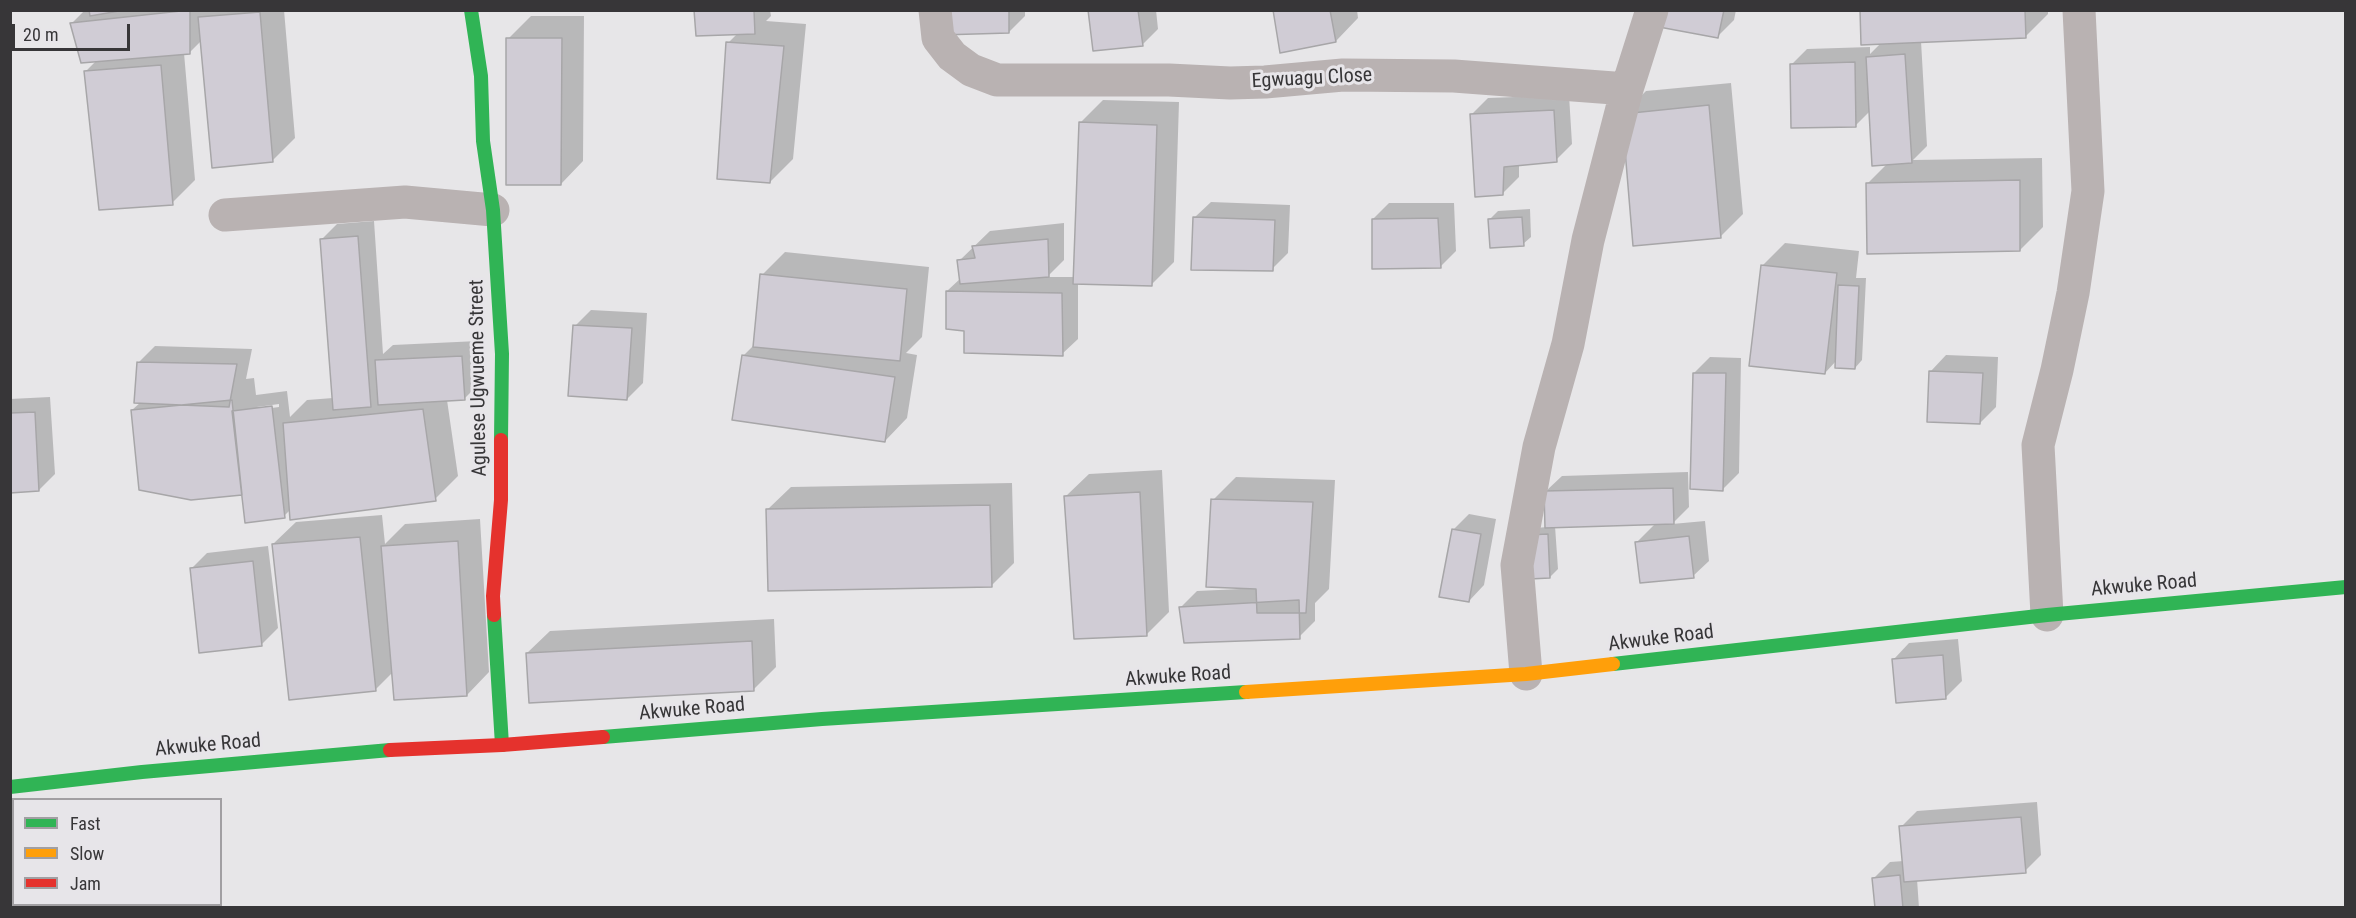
<!DOCTYPE html>
<style>
body{margin:0}
#map{position:relative;width:2356px;height:918px;overflow:hidden;background:#e7e6e8;font-family:"Roboto Condensed",sans-serif}
canvas{display:block}
.frame{position:absolute;inset:0;border:12px solid #373638;pointer-events:none}
.legend{position:absolute;left:12px;top:798px;width:210px;height:108px;box-sizing:border-box;background:#e7e5e9;border:2px solid #a19fa2;margin:0;padding:8px 10px;list-style:none;font-size:18px;color:#373638}
.legend li{display:flex;align-items:center;gap:12px;height:30px}
.legend b{width:30px;border:2px solid #a19fa2}
.scale{position:absolute;left:12px;top:24px;width:118px;height:27px;box-sizing:border-box;border:3px solid #373638;border-top:0;padding-left:8px;font-size:18px;line-height:21px;white-space:nowrap;color:#373638;-webkit-text-stroke:4px #e7e5e9;paint-order:stroke}
</style>
<div id="map">
<canvas width="2356" height="918"></canvas>
<div class="frame"></div>
<ul class="legend">
<li><b style="height:8px;background:#30b455"></b>Fast</li>
<li><b style="height:8px;background:#ff9f0a"></b>Slow</li>
<li><b style="height:8px;background:#e5322d"></b>Jam</li>
</ul>
<div class="scale">20 m</div>
</div>
<script>
const ctx = document.querySelector('canvas').getContext('2d');
ctx.lineJoin = 'round';
function fillPath(path, color) {
  ctx.fillStyle = color;
  ctx.fill(path, 'evenodd');
}
function shape(rows) {
  const path = new Path2D();
  for (const r of rows) {
    path.moveTo(r[0], r[1]);
    for (let i = 2; i < r.length; i += 2) path.lineTo(r[i], r[i + 1]);
  }
  return path;
}
function strokePath(path, color, width, dash) {
  ctx.strokeStyle = color;
  ctx.lineWidth = width;
  ctx.lineCap = dash ? 'butt' : 'round';
  ctx.setLineDash(dash || []);
  ctx.stroke(path);
}
function write(font, color, halo, rows, align = 'center') {
  ctx.font = font + ' "Roboto Condensed",sans-serif';
  ctx.lineWidth = 6;
  ctx.setLineDash([]);
  ctx.textBaseline = 'middle';
  ctx.strokeStyle = halo;
  ctx.fillStyle = color;
  for (const [text, x, y, turn = 0] of rows) {
    ctx.save();
    ctx.translate(x, y);
    ctx.rotate((+turn || 0) * Math.PI / 180);
    ctx.textAlign = isNaN(turn) ? turn : align;
    if (halo) ctx.strokeText(text, 0, 0);
    ctx.fillText(text, 0, 0);
    ctx.restore();
  }
}
const shadow = shape([
 [85,10,205,10,205,12,207,10,284,10,295,138,272,161,202,40,190,52,184,53,195,180,172,203,86,71,97,60,72,23],
 [696,10,770,10,771,16,766,21,806,24,793,159,770,182,728,43,738,33],
 [941,10,1025,10,1025,16,1009,32],
 [1089,10,1156,10,1158,29,1143,44],
 [1275,10,1357,10,1358,18,1336,41],
 [1664,10,1736,10,1734,20,1718,36],
 [1862,10,2048,10,2048,14,2025,37,1921,41,1927,146,1913,160,2042,158,2043,227,2020,250,1867,184,1888,163,1870,111,1856,125,1792,64,1807,49,1870,47,1870,54,1882,42],
 [531,16,584,16,583,161,561,184,508,39],
 [1731,83,1743,214,1720,237,1623,114,1646,91],
 [1569,95,1572,144,1556,160,1519,164,1519,177,1503,193,1472,114,1488,98],
 [1103,100,1179,102,1174,262,1151,285,1078,282,1078,339,1062,354,965,329,947,291,961,278,959,261,990,231,1064,223,1064,260,1047,277,1075,277,1080,123],
 [1211,202,1290,205,1288,253,1272,269,1195,217],
 [1389,203,1454,203,1456,251,1440,267,1373,219],
 [1530,209,1531,237,1523,244,1490,219,1498,211],
 [374,221,383,354,393,345,478,341,480,383,464,399,447,400,458,476,435,499,291,509,284,516,243,491,132,410,141,402,139,362,155,346,252,349,246,379,254,378,256,395,287,391,290,417,307,400,333,398,321,240,337,224],
 [279,404,279,407,257,410,257,407],
 [1785,243,1859,251,1856,278,1866,278,1862,360,1855,368,1836,361,1825,373,1762,266],
 [785,252,929,267,922,337,906,353,917,355,907,418,885,441,743,356,755,344,762,275],
 [591,310,647,313,643,383,627,399,575,326],
 [1946,355,1998,357,1996,407,1980,423,1931,371],
 [1710,357,1741,358,1739,473,1723,489,1694,373],
 [50,397,55,474,39,490,10,492,10,399],
 [1162,470,1169,612,1146,635,1066,496,1089,474],
 [1688,472,1689,507,1672,524,1705,521,1709,561,1693,576,1637,542,1656,523,1555,526,1558,569,1550,577,1536,528,1547,527,1546,491,1562,476],
 [1236,477,1335,480,1329,589,1315,603,1315,621,1299,637,1181,607,1197,591,1240,589,1213,500],
 [1012,483,1014,563,991,586,768,509,791,487],
 [1469,514,1496,519,1484,585,1469,601,1453,530],
 [382,515,385,544,405,524,480,519,489,672,467,695,393,672,375,690,273,544,296,522],
 [268,546,278,628,262,644,191,569,207,553],
 [774,619,776,667,753,690,527,653,550,631],
 [1958,639,1962,681,1946,697,1894,659,1909,643],
 [2037,802,2041,855,2025,871,1917,879,1919,908,1876,908,1874,878,1890,862,1904,861,1901,827,1917,811]
]);
const building = shape([
 [89,10,125,10,90,16,89,10],
 [190,10,190,54,81,63,70,23,190,10],
 [694,10,754,10,755,34,696,36,694,10],
 [940,10,1009,10,1009,33,940,35,940,10],
 [1088,10,1138,10,1143,46,1093,51,1088,10],
 [1273,10,1330,10,1336,42,1280,53,1273,10],
 [1662,10,1724,10,1718,38,1659,27,1662,10],
 [1860,10,2025,10,2026,38,1861,45,1860,10],
 [260,12,273,162,212,168,198,17,260,12],
 [506,38,562,38,561,185,506,185,506,38],
 [726,42,784,46,770,183,717,179,726,42],
 [1905,54,1912,163,1872,166,1866,57,1905,54],
 [1855,62,1856,127,1791,128,1790,64,1855,62],
 [161,65,173,205,99,210,84,71,161,65],
 [1709,105,1721,238,1633,246,1622,114,1709,105],
 [1554,110,1557,162,1504,167,1503,195,1475,197,1470,114,1554,110],
 [1079,122,1157,125,1152,286,1073,284,1079,122],
 [2020,180,2020,251,1867,254,1866,183,2020,180],
 [1193,217,1275,220,1273,271,1191,270,1193,217],
 [1522,217,1524,246,1490,248,1488,219,1522,217],
 [1438,218,1441,268,1372,269,1372,219,1438,218],
 [358,236,371,407,333,410,320,239,358,236],
 [1048,239,1049,277,960,284,957,260,975,258,972,246,1048,239],
 [1761,265,1837,273,1825,374,1749,366,1761,265],
 [760,274,907,289,900,361,753,347,760,274],
 [1838,285,1859,286,1855,369,1835,368,1838,285],
 [946,291,1062,293,1063,356,964,353,964,331,946,329,946,291],
 [573,325,632,328,627,400,568,396,573,325],
 [742,355,895,377,885,442,732,420,742,355],
 [462,356,465,400,378,405,375,360,462,356],
 [137,362,237,364,229,407,134,403,137,362],
 [1929,371,1983,373,1980,424,1927,422,1929,371],
 [1693,373,1726,373,1723,491,1690,489,1693,373],
 [232,400,242,495,191,500,139,490,131,410,232,400],
 [272,406,285,518,245,523,232,411,272,406],
 [423,409,436,501,290,520,283,423,423,409],
 [35,412,39,491,10,493,10,413,35,412],
 [1673,488,1674,524,1545,528,1544,491,1673,488],
 [1140,492,1147,636,1074,639,1064,496,1140,492],
 [1211,499,1313,502,1306,613,1257,613,1256,589,1206,587,1211,499],
 [990,505,992,587,768,591,766,509,990,505],
 [1452,529,1481,534,1469,602,1439,597,1452,529],
 [1548,534,1550,578,1529,579,1527,535,1548,534],
 [1689,536,1694,578,1640,583,1635,542,1689,536],
 [360,537,376,691,289,700,272,544,360,537],
 [458,541,467,696,394,700,381,546,458,541],
 [253,561,262,646,199,653,190,568,253,561],
 [1299,600,1300,639,1184,643,1179,607,1299,600],
 [752,641,754,691,529,703,526,653,752,641],
 [1943,655,1946,699,1896,703,1892,659,1943,655],
 [2021,817,2026,873,1904,882,1899,826,2021,817],
 [1900,875,1903,908,1875,908,1872,878,1900,875]
]);
const street = shape([
 [935,10,938,38,952,56,971,70,997,80,1169,80,1230,83,1265,82,1343,75,1454,76,1627,89],
 [225,215,405,202,493,210],
 [2047,615,2038,445,2057,370,2073,293,2088,191,2079,10],
 [1526,674,1517,565,1539,447,1568,344,1588,240,1627,89,1652,10]
]);
const fast = shape([
 [471,10,481,76,483,141,493,210,502,354,501,440],
 [494,615,502,745],
 [1613,664,2047,615,2346,587],
 [603,737,822,719,1246,692],
 [10,787,142,772,390,750]
]);
const slow = shape([
 [1246,692,1526,674,1613,664]
]);
const jam = shape([
 [494,615,493,596,501,500,501,440],
 [390,750,502,745,603,737]
]);
const streetNames = [
 ["Egwuagu Close",1312,79,-3],
 ["Agulese Ugwueme Street",479,378,-91],
 ["Akwuke Road",2144,586,-5],
 ["Akwuke Road",1661,639,-7],
 ["Akwuke Road",1178,677,-4],
 ["Akwuke Road",692,710,-5],
 ["Akwuke Road",208,746,-5]
];
fillPath(shadow, '#0003');
fillPath(building, '#d0ccd5');
strokePath(building, '#a7a6a8', 1.5);
strokePath(street, '#b9b2b2', 33);
strokePath(fast, '#30b455', 14);
strokePath(slow, '#ff9f0a', 14);
strokePath(jam, '#e5322d', 14);
write('20px', '#373638', '#e7e5e9', streetNames);
</script>
